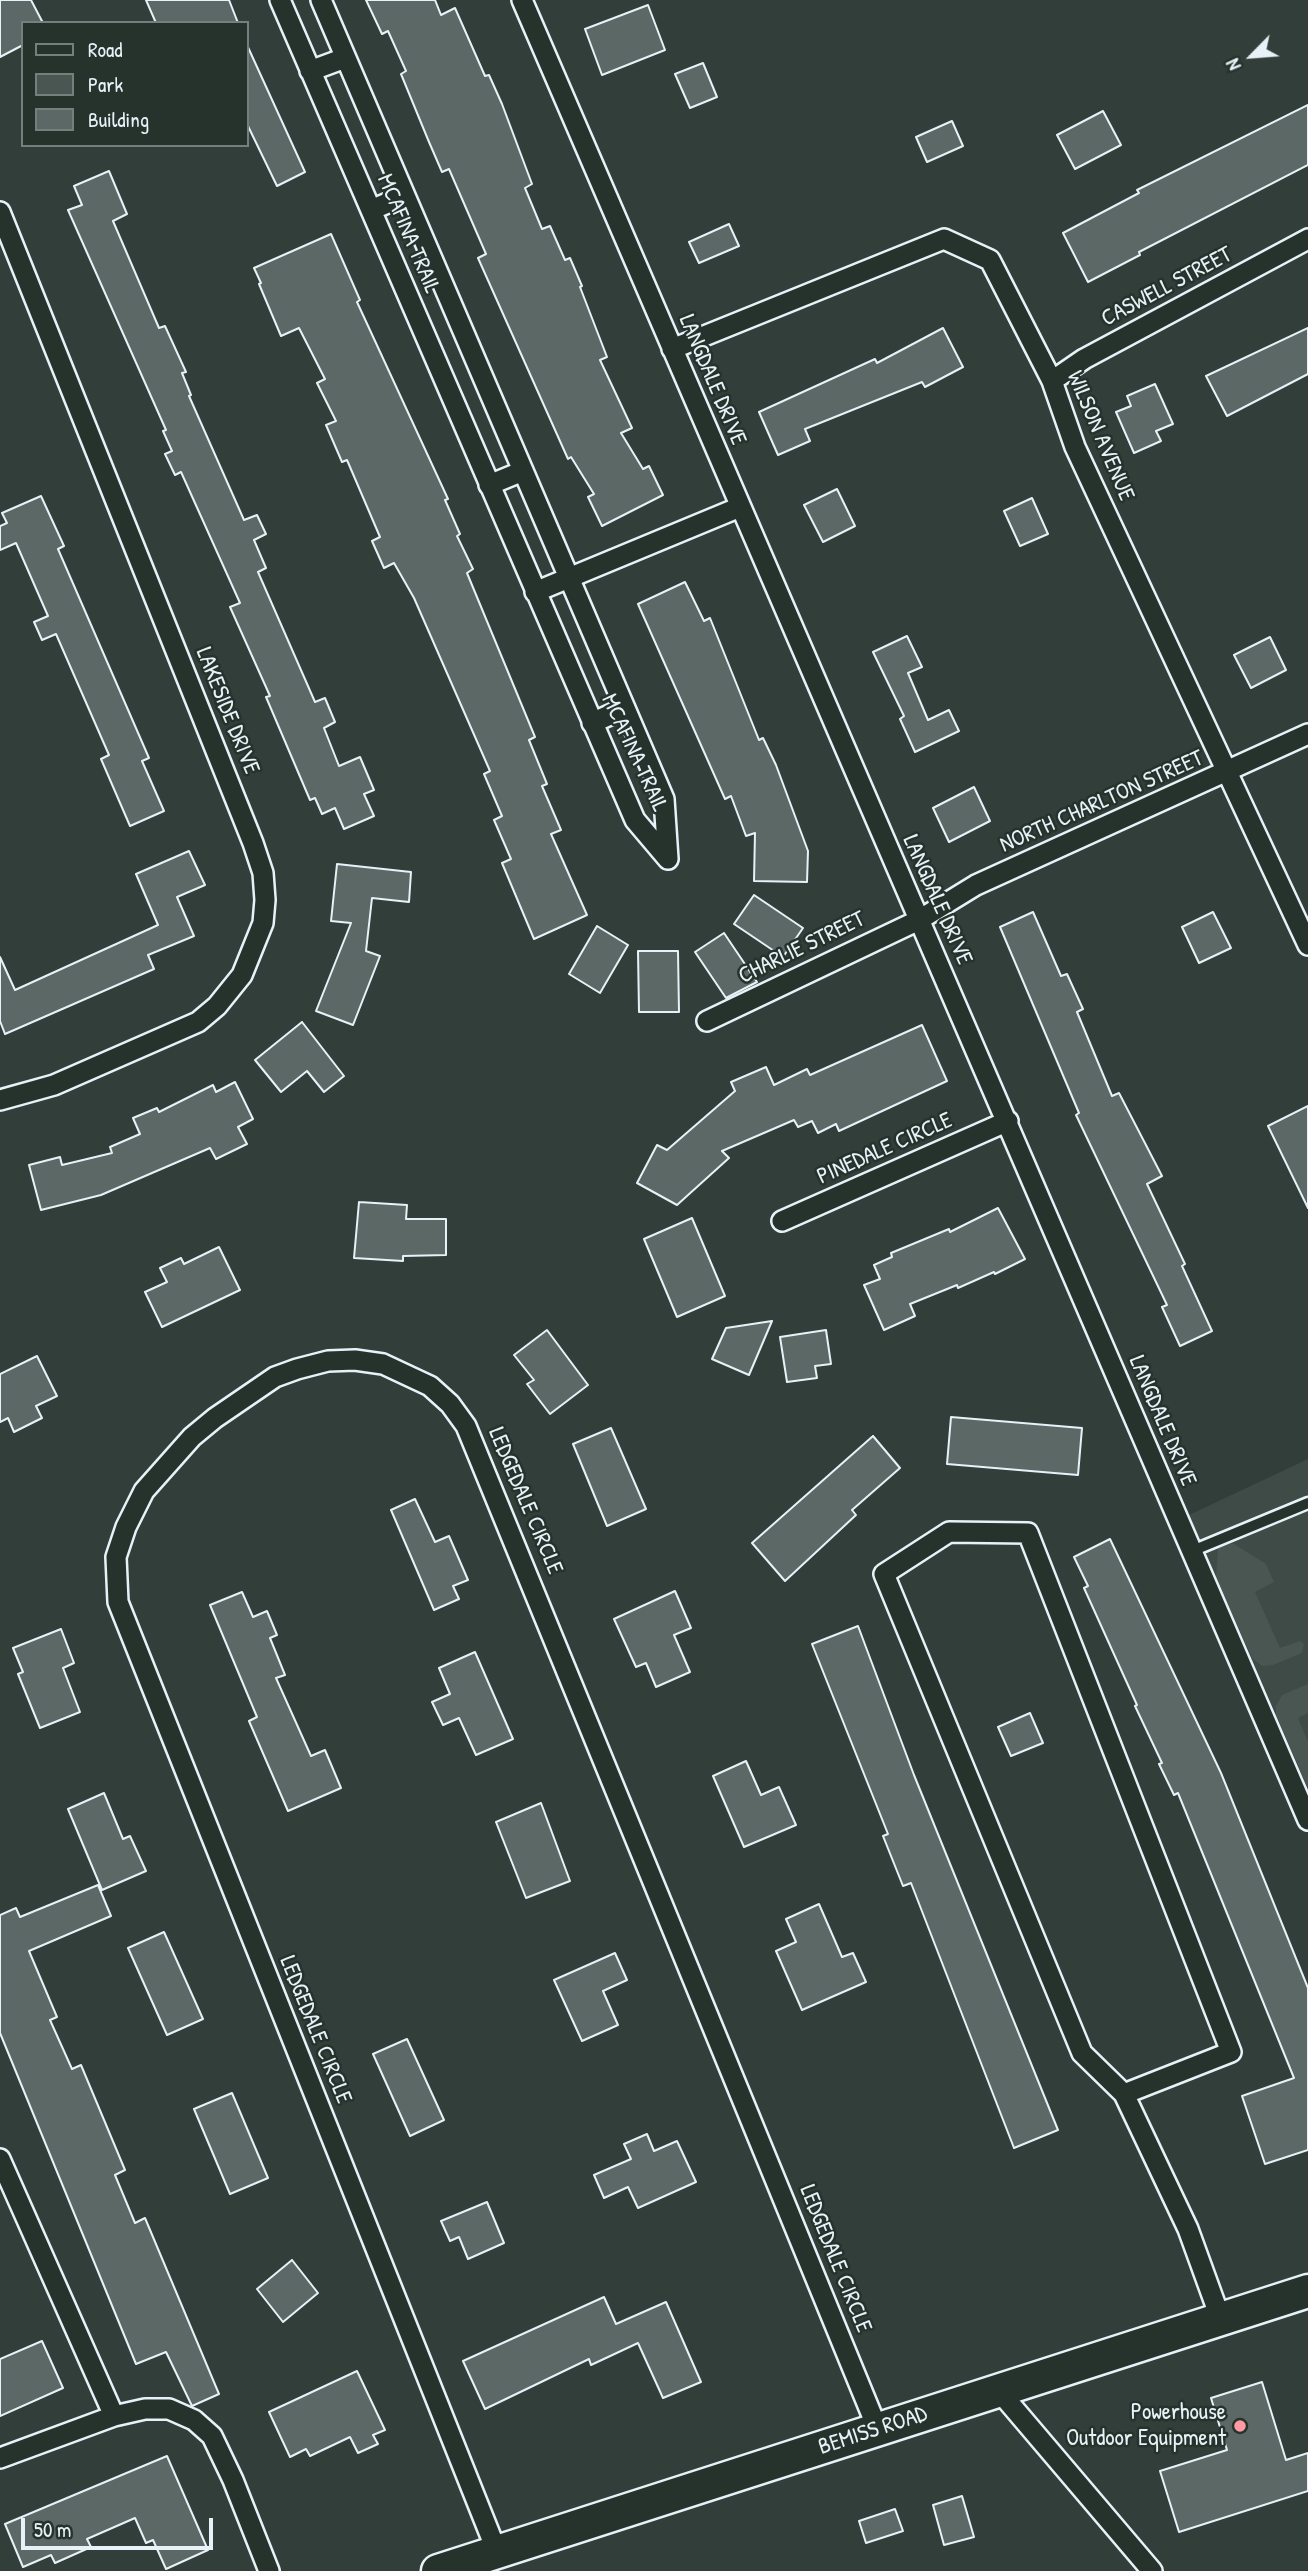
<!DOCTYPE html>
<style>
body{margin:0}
#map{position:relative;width:1308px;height:2571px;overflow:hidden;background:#323e39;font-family:"Patrick Hand",sans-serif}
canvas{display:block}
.legend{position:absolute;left:21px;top:21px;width:228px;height:126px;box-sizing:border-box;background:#26332d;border:2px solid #747f7e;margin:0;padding:9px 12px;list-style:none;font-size:21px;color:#e8f1f8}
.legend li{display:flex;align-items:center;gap:14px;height:35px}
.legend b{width:35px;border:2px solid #747f7e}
.north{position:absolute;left:1217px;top:21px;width:70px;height:70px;-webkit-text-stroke:5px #26332d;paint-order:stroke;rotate:245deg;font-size:19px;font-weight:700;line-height:28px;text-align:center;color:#e8f1f8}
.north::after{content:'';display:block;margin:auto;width:24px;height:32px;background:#e8f1f8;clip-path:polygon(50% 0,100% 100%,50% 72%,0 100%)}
.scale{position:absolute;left:21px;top:2518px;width:192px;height:32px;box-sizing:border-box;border:4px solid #e8f1f8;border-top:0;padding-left:9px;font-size:21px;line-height:24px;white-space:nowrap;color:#e8f1f8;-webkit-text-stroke:5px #26332d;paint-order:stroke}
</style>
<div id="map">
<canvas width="1308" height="2571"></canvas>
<ul class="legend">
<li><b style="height:9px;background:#26332d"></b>Road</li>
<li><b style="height:19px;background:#495651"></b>Park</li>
<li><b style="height:19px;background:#5c6865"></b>Building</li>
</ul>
<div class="north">N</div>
<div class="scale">50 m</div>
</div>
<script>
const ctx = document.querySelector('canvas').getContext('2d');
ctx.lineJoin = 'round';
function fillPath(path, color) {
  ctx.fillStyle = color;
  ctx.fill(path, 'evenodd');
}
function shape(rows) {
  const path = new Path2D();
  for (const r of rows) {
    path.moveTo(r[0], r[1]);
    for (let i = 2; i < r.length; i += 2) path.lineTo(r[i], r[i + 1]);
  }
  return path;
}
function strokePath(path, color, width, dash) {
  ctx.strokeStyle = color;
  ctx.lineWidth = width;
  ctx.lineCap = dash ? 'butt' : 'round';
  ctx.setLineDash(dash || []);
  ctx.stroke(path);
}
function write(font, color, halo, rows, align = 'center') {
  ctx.font = font + ' "Patrick Hand",sans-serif';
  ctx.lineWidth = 5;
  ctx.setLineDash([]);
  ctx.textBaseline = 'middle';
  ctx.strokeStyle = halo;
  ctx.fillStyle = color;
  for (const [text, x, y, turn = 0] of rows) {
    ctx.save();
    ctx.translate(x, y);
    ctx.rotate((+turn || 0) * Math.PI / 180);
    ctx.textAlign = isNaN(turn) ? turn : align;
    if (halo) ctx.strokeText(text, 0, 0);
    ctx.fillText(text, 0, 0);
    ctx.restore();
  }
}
const built = shape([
 [1308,1459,1308,1788,1189,1515]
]);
const green = shape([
 [1223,1544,1234,1544,1266,1564,1274,1582,1255,1592,1280,1648,1300,1641,1304,1644,1302,1653,1273,1665,1262,1666,1252,1658,1216,1577,1218,1548],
 [1308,1684,1308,1713,1298,1718,1308,1742,1308,1788,1276,1715,1276,1706,1282,1695]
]);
const building = shape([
 [0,0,31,0,43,23,23,23,23,45,0,57,0,0],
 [146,0,229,0,238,23,156,23,146,0],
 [366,0,435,0,441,15,455,8,485,76,489,75,502,104,532,184,525,188,542,229,550,226,565,260,570,258,582,286,580,287,607,357,600,360,632,428,621,433,643,469,649,466,663,495,602,526,588,497,594,494,571,457,568,459,478,258,486,254,449,169,442,172,429,142,401,74,406,71,388,31,382,34,366,0],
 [648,5,665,50,602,75,585,29,648,5],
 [247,45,305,172,277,186,247,124,247,45],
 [703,63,717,97,690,108,675,74,703,63],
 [1308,105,1308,165,1139,252,1140,255,1088,282,1063,233,1139,193,1137,190,1308,105],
 [1103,111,1121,145,1075,169,1057,135,1103,111],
 [952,121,963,146,927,162,916,137,952,121],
 [109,171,127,214,113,221,159,328,165,326,186,372,182,373,191,395,189,396,244,520,257,515,266,534,254,540,266,568,258,572,315,702,325,698,335,722,324,728,339,766,360,757,374,790,364,794,374,816,344,829,335,808,322,814,315,798,310,800,266,697,270,696,230,607,240,603,181,472,175,475,165,454,172,451,163,431,166,430,68,210,82,205,74,186,109,171],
 [729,224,739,246,699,263,689,242,729,224],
 [331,234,360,300,357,302,448,499,445,500,460,534,457,536,473,569,467,573,535,737,529,740,547,784,542,786,561,830,551,834,587,915,534,939,502,863,511,859,494,820,502,816,484,774,490,771,414,598,394,563,384,568,372,541,380,537,347,460,342,462,326,425,336,421,317,383,325,379,299,328,281,336,259,284,261,283,254,268,331,234],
 [943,328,963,367,925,387,922,382,805,429,810,441,778,455,759,412,875,359,877,363,943,328],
 [1308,328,1308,374,1227,416,1206,376,1308,328],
 [1155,384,1173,424,1156,431,1161,441,1134,453,1116,412,1131,406,1127,396,1155,384],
 [837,489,855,526,823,542,804,505,837,489],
 [41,496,64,546,58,549,149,758,142,761,164,811,130,826,101,759,109,755,56,634,42,640,34,622,48,616,16,543,0,550,0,526,7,523,2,513,41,496],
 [1032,498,1048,534,1020,546,1004,511,1032,498],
 [685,582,704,621,710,618,759,740,763,738,776,765,808,851,807,882,754,881,755,833,746,836,731,796,725,799,638,604,685,582],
 [907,636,922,667,908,673,928,720,949,710,959,731,915,752,900,719,904,716,873,652,907,636],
 [1270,637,1286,670,1251,688,1234,655,1270,637],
 [974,787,990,821,949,842,933,808,974,787],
 [189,851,205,885,177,897,194,936,148,955,154,969,5,1034,0,1021,0,957,15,990,158,925,136,874,189,851],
 [337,864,411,872,409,902,372,898,366,951,380,956,353,1025,316,1011,351,923,331,921,337,864],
 [754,895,803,928,783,957,734,924,754,895],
 [1033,912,1061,976,1067,974,1083,1009,1077,1012,1112,1096,1119,1093,1162,1176,1147,1184,1185,1264,1182,1266,1212,1331,1180,1346,1162,1307,1167,1305,1076,1115,1079,1113,1000,927,1033,912],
 [1213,912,1231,948,1199,963,1182,927,1213,912],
 [597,926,628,945,600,993,569,974,597,926],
 [724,933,757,982,726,998,695,952,724,933],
 [638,951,678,951,679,1012,639,1012,638,951],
 [302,1022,344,1076,324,1092,307,1071,281,1092,255,1060,302,1022],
 [922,1025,947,1081,839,1131,836,1124,818,1133,812,1121,798,1127,794,1120,722,1151,729,1158,677,1205,637,1183,657,1145,667,1150,735,1091,731,1082,766,1067,774,1085,807,1069,810,1075,922,1025],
 [235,1082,253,1119,238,1127,247,1144,216,1159,210,1148,101,1195,41,1210,29,1165,60,1157,62,1165,112,1153,110,1147,140,1134,133,1118,157,1108,159,1112,213,1085,216,1092,235,1082],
 [1308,1106,1308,1208,1268,1126,1308,1106],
 [359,1202,407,1205,406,1219,446,1219,446,1255,403,1256,403,1261,354,1258,359,1202],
 [998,1208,1025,1259,995,1274,994,1272,958,1288,957,1285,910,1304,915,1316,884,1330,864,1285,880,1279,874,1265,892,1257,891,1253,949,1229,950,1232,998,1208],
 [692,1218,725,1296,677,1317,644,1239,692,1218],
 [219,1247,240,1290,162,1327,145,1292,167,1282,160,1268,181,1258,184,1264,219,1247],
 [772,1321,749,1375,712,1359,726,1328,772,1321],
 [547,1330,588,1385,550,1414,527,1384,534,1380,514,1355,547,1330],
 [826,1330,831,1364,815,1366,817,1378,787,1382,780,1337,826,1330],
 [37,1356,57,1396,36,1406,42,1418,14,1432,8,1418,0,1422,0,1374,37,1356],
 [951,1417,1082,1428,1078,1475,947,1464,951,1417],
 [611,1428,646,1509,607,1526,573,1444,611,1428],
 [873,1436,900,1468,852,1510,856,1515,785,1581,752,1543,873,1436],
 [415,1499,435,1542,449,1536,468,1580,453,1586,459,1599,434,1610,391,1510,415,1499],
 [1110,1539,1221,1773,1308,1988,1308,2150,1265,2164,1242,2096,1294,2078,1178,1793,1174,1795,1159,1764,1162,1763,1135,1706,1137,1705,1084,1588,1088,1586,1074,1557,1110,1539],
 [675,1591,691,1628,674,1635,690,1672,656,1687,646,1663,636,1667,614,1619,675,1591],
 [242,1592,253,1617,267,1611,277,1635,270,1638,285,1675,276,1678,311,1756,325,1750,341,1788,288,1811,249,1721,257,1717,210,1605,242,1592],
 [858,1626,914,1775,1058,2130,1014,2148,911,1883,903,1886,883,1836,888,1834,812,1644,858,1626],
 [61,1629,74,1663,63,1668,80,1712,40,1728,18,1674,23,1672,13,1648,61,1629],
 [475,1652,513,1739,476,1755,459,1718,443,1725,432,1702,450,1694,439,1668,475,1652],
 [1030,1713,1043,1743,1011,1756,998,1727,1030,1713],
 [746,1761,761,1795,779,1787,796,1825,744,1847,713,1776,746,1761],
 [104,1793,123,1839,130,1836,146,1871,102,1890,68,1809,104,1793],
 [541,1803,570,1881,526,1898,496,1822,541,1803],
 [98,1885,111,1916,29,1951,57,2017,50,2020,72,2069,81,2065,125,2170,115,2175,135,2223,145,2218,219,2394,192,2406,166,2352,136,2364,0,2033,0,1915,16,1908,20,1917,98,1885],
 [819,1904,842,1957,853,1953,866,1982,802,2010,776,1951,796,1942,786,1919,819,1904],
 [164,1932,203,2019,167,2035,128,1948,164,1932],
 [615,1953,627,1980,603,1991,618,2025,582,2041,554,1980,615,1953],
 [407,2039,444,2120,410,2136,373,2054,407,2039],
 [232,2093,268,2178,230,2194,194,2109,232,2093],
 [647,2134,654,2151,677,2141,696,2182,638,2208,628,2187,604,2198,594,2175,631,2159,624,2144,647,2134],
 [487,2202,504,2243,468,2259,459,2237,450,2241,441,2221,487,2202],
 [292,2260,318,2293,283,2322,257,2289,292,2260],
 [604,2297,616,2324,666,2302,701,2382,663,2398,638,2343,591,2365,589,2359,485,2409,463,2361,604,2297],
 [42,2341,63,2388,0,2416,0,2359,42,2341],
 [357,2371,385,2430,373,2435,378,2444,358,2453,350,2437,310,2456,306,2449,290,2457,269,2412,357,2371],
 [1262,2382,1286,2460,1308,2453,1308,2491,1179,2532,1160,2471,1227,2450,1211,2398,1262,2382],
 [167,2456,208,2550,166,2569,153,2540,146,2543,135,2518,87,2539,91,2547,55,2563,51,2555,23,2567,5,2524,167,2456],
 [962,2496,974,2537,944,2545,933,2505,962,2496],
 [895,2509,903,2531,866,2543,859,2521,895,2509]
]);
const lane = shape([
 [1192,1551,1308,1503]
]);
const street = shape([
 [280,0,635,820,668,859],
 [321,0,664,799,668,859],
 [522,0,1308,1820],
 [310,71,345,58],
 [371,210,404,196],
 [0,212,253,843,263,873,265,900,263,923,242,975,217,1006,198,1022,54,1085,0,1100],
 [672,349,944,239,990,260,1052,381,1075,447,1308,945],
 [1052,381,1084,359,1308,239],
 [489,485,523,471],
 [535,592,740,507],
 [592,723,625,708],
 [707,1021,919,920,976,885,1308,734],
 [782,1221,1008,1121],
 [1124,2094,1231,2052,1028,1533,949,1532,884,1574,1082,2053,1124,2094,1188,2229,1221,2320],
 [0,2159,114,2416,145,2409,169,2409,194,2420,212,2436,233,2480,269,2571],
 [999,2391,1152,2571],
 [0,2458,114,2416],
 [497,2552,118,1602,116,1557,126,1527,144,1491,192,1437,215,1418,275,1377,297,1369,328,1361,355,1360,383,1364,430,1386,450,1404,466,1426,878,2430]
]);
const primary = shape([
 [438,2571,1308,2291]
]);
const markers = [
 [1240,2426,7,"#ff9aa2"]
];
const streetNames = [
 ["MCAFINA TRAIL",408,234,67],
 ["CASWELL STREET",1167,287,-28],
 ["LANGDALE DRIVE",712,380,67],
 ["WILSON AVENUE",1100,436,67],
 ["LAKESIDE DRIVE",227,711,68],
 ["MCAFINA TRAIL",634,753,65],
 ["NORTH CHARLTON STREET",1102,802,-24],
 ["LANGDALE DRIVE",937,900,66],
 ["CHARLIE STREET",802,948,-26],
 ["PINEDALE CIRCLE",885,1149,-24],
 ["LANGDALE DRIVE",1162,1421,67],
 ["LEDGEDALE CIRCLE",525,1501,67],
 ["LEDGEDALE CIRCLE",315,2030,68],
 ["LEDGEDALE CIRCLE",835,2259,68],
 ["BEMISS ROAD",873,2431,-18]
];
const poiNames = [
 ["Powerhouse",1226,2413],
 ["Outdoor Equipment",1226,2439]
];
fillPath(built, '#3f4b46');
fillPath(green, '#495651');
fillPath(building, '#5c6865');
strokePath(building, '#e8f1f8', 2);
strokePath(lane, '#e8f1f8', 15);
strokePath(street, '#e8f1f8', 24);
strokePath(primary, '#e8f1f8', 37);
strokePath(lane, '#26332d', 10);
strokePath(street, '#26332d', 19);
strokePath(primary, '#26332d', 32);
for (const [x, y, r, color] of markers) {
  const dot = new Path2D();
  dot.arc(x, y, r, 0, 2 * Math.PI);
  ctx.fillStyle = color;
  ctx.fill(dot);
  strokePath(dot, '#26332d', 2.5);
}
write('23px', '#e8f1f8', '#26332d', streetNames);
write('23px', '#e8f1f8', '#26332d', poiNames, 'right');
</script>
